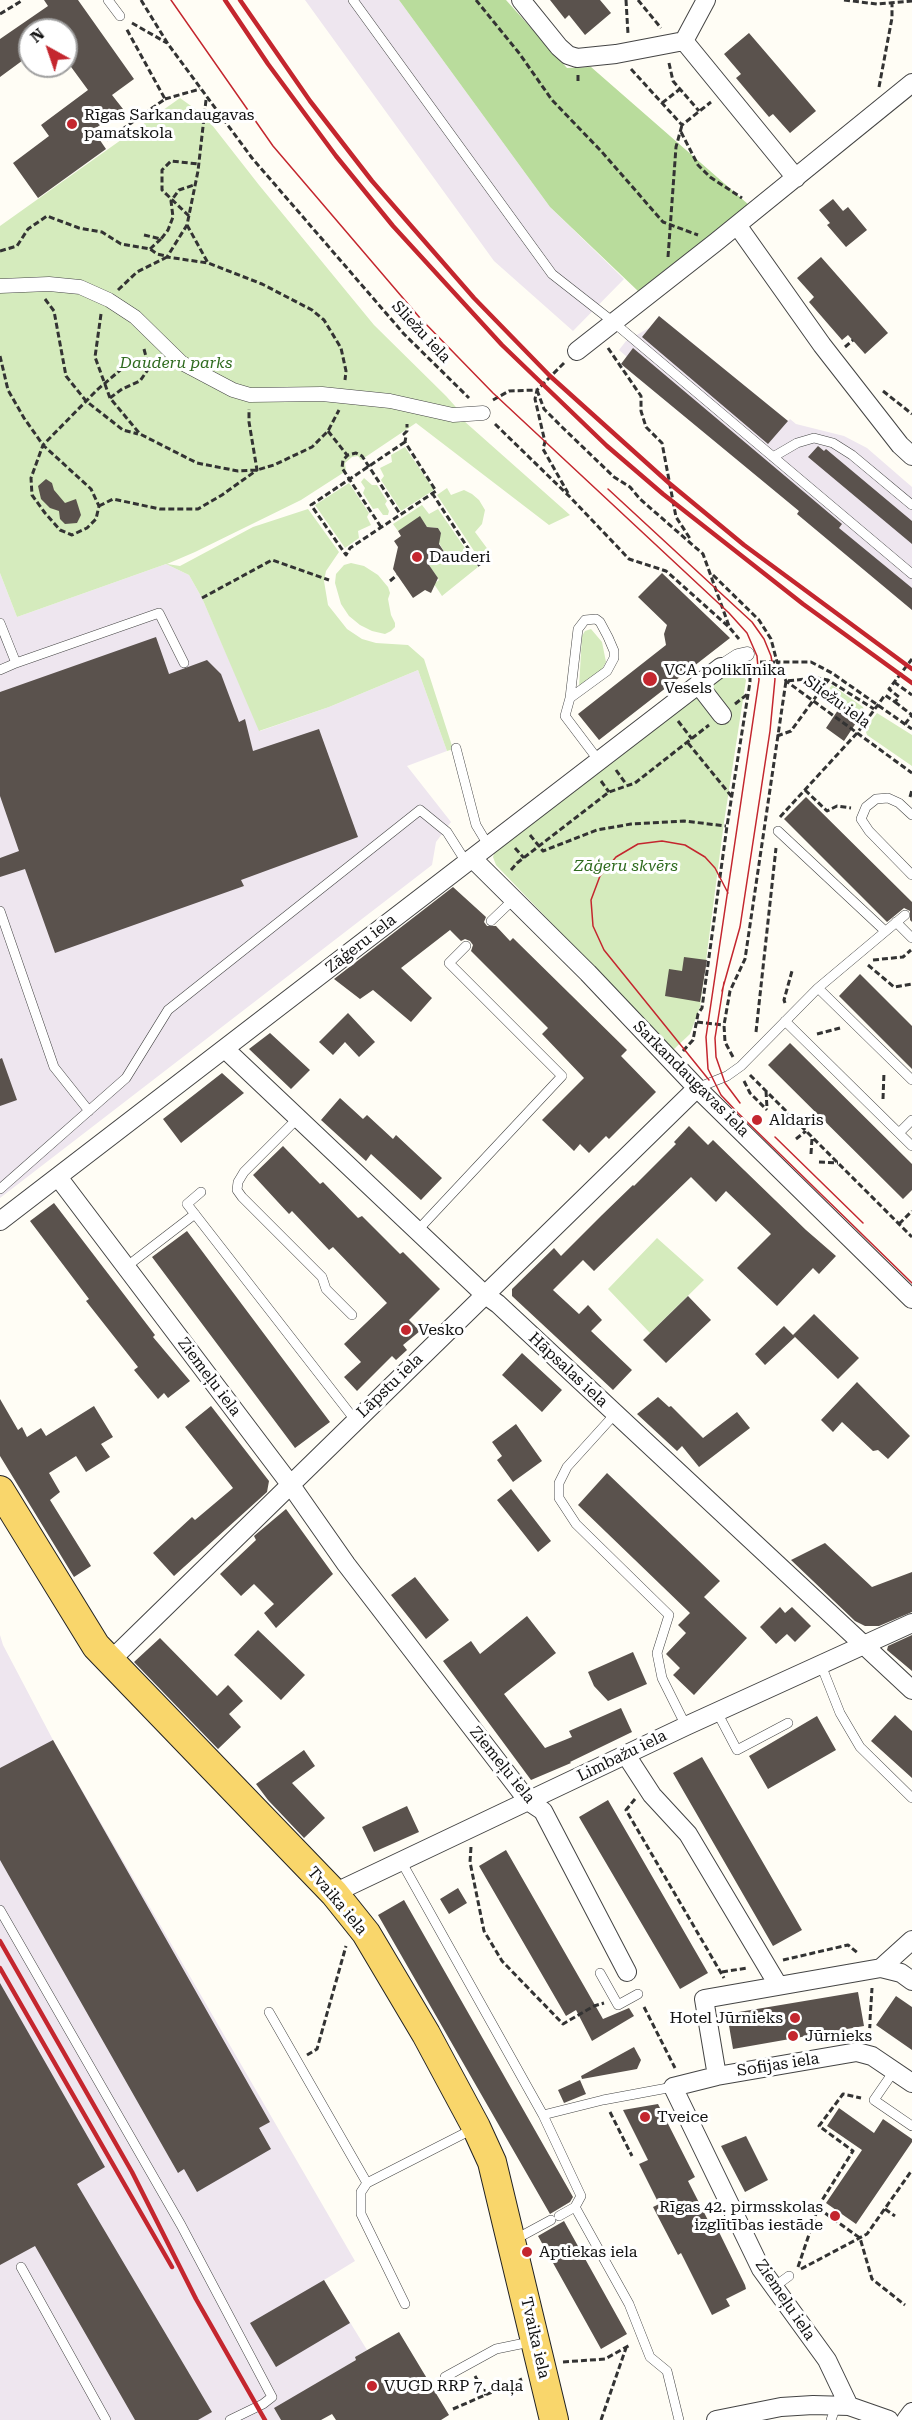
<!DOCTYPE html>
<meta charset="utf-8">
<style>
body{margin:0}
#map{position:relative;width:912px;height:2420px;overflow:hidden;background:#fffdf5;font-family:"Roboto Serif",serif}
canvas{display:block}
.north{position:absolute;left:18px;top:18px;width:60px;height:60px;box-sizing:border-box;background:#fff;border:2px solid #a0a0a0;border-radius:50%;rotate:320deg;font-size:16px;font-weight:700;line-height:24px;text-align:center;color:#111}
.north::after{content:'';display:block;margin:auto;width:21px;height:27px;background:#c4262e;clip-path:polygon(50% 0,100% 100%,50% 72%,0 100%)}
</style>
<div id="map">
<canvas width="912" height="2420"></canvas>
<div class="north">N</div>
</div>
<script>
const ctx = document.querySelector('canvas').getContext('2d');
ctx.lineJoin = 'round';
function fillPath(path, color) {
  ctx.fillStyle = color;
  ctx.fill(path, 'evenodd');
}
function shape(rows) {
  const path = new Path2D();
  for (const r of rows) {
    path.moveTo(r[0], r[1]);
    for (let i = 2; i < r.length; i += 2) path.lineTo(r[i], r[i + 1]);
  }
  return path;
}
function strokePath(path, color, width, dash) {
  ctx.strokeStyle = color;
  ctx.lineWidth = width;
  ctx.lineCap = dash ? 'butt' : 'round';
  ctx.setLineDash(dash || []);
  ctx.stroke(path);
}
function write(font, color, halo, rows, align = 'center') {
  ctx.font = font + ' "Roboto Serif",serif';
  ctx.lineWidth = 6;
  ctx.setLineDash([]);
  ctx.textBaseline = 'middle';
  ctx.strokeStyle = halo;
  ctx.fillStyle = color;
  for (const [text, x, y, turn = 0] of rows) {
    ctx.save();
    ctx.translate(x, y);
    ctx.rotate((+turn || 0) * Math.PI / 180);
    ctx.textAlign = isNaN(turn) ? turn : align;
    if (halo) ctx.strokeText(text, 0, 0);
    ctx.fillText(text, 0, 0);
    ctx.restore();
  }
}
const industrial = shape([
 [305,0,399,0,550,207,624,279,573,331,494,261],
 [659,316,788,421,790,419,796,424,844,436,867,448,912,487,912,610,797,514,799,511,621,364,627,357,619,350,626,341,649,328],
 [166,564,189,575,202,598,260,731,329,707,418,670,447,751,407,766,451,822,436,842,432,865,0,1198,0,573,17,617],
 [0,1635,3,1645,53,1740,355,2261,324,2280,367,2350,355,2357,356,2360,275,2408,281,2420,0,2420]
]);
const green = shape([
 [180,98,205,116,259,185,374,325,446,396,463,415,464,421,570,515,549,525,416,423,361,460,358,456,352,457,345,463,346,471,301,500,195,552,167,564,180,566,253,527,308,509,339,552,326,571,324,581,328,605,347,629,362,639,376,643,408,645,424,659,453,749,447,751,418,670,329,707,259,731,202,598,189,575,166,564,17,617,0,573,0,226],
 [405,447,434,490,401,511,381,480,384,476,380,468,392,462,391,455],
 [364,478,372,485,377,485,387,501,385,504,389,511,388,515,383,515,378,508,373,509,363,493,365,488,361,482],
 [349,483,369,513,367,517,371,525,358,531,359,538,345,548,315,505],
 [447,488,451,495,464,490,472,494,479,500,485,510,482,524,475,532,492,555,482,563,437,495],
 [422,505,429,514,438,509,478,567,442,596,434,584,439,580,429,565,445,553,438,541,441,533,438,528,427,527,420,517,398,531,393,524],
 [351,563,364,566,378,575,388,587,390,593,388,599,391,615,395,623,395,627,391,631,385,634,372,631,360,625,349,616,341,604,335,583,336,574,344,565],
 [591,629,602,642,606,662,601,671,579,687,582,636,585,631],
 [730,668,740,670,746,680,724,822,700,1007,690,1034,673,1050,496,865,493,857,496,849],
 [832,685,863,707,864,713,860,717,842,704,838,709,822,697],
 [877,713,912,735,912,766,867,735,865,729],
 [657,1238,704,1280,650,1333,608,1289]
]);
const forest = shape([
 [399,0,506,0,567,68,591,67,749,205,638,291,550,207]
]);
const building = shape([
 [44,0,78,0,134,79,112,95,123,109,93,130,106,149,38,198,13,163,49,136,41,125,88,90,66,60,66,30,30,30,30,55,0,77,0,39,48,6],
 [550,0,600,0,611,13,585,35,569,15,565,19],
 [749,33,816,111,790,133,773,114,769,117,736,78,741,74,724,54],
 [833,199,843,211,848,207,867,230,846,247,827,225,830,223,819,210],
 [821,257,888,333,865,354,848,335,842,340,809,302,814,297,797,278],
 [659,316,788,421,768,444,642,337],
 [633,348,842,524,839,528,912,588,912,610,797,514,799,511,621,364],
 [818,446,824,451,826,449,912,521,912,544,808,457],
 [46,479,52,483,54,490,65,503,76,499,81,515,77,523,65,524,60,519,59,511,50,508,41,499,38,486],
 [420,516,427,527,438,528,441,533,439,544,445,553,429,565,438,578,431,593,425,590,413,598,393,569,398,547,394,541,401,536,398,531],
 [662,573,730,638,599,740,578,714,666,645,664,634,667,625,638,597],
 [156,637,169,674,207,660,221,674,239,722,245,719,253,751,319,729,358,837,241,880,244,886,55,953,25,869,0,877,0,858,19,851,0,796,0,692],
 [842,704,860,717,844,741,826,728],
 [806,797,912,902,912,922,910,920,910,911,904,908,887,922,784,819],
 [453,887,486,917,484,922,487,926,496,926,510,941,513,938,627,1050,621,1056,656,1092,609,1139,606,1136,589,1153,580,1144,574,1151,542,1120,584,1078,542,1034,548,1028,471,951,473,945,470,941,465,939,461,941,450,930,401,968,432,998,411,1022,373,990,360,999,334,979],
 [684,957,707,960,700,1002,665,996,669,969,682,971],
 [860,974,912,1026,912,1069,839,996],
 [348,1013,375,1042,359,1057,345,1042,333,1055,319,1042],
 [270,1033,310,1070,291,1089,249,1049],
 [790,1043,912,1164,912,1190,903,1199,768,1065],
 [2,1058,17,1100,0,1106,0,1059],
 [222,1073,244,1093,181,1143,163,1119],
 [340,1098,363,1119,367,1115,393,1139,396,1135,442,1178,421,1200,371,1154,366,1161,321,1120],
 [689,1126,708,1145,713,1140,806,1230,836,1256,819,1274,813,1268,777,1306,737,1268,771,1234,726,1191,716,1202,691,1177,594,1271,583,1260,553,1290,579,1314,588,1305,602,1320,591,1331,632,1370,613,1390,512,1296,512,1289,554,1248,561,1256,602,1215,633,1185,634,1186,676,1144,674,1142],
 [283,1146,320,1184,323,1182,358,1218,362,1216,400,1254,403,1252,440,1289,409,1320,420,1331,403,1345,407,1350,396,1360,392,1356,357,1391,344,1377,361,1362,344,1344,387,1303,333,1247,329,1250,292,1211,289,1214,253,1175],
 [54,1203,155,1335,153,1337,190,1381,168,1398,164,1393,158,1399,134,1370,138,1367,86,1301,89,1299,30,1221],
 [187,1231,330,1422,295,1448,152,1257],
 [688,1296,711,1320,666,1363,643,1340],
 [814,1314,859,1358,838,1379,793,1335],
 [784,1326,795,1337,765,1365,755,1354],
 [522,1353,562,1390,542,1412,502,1375],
 [857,1382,910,1436,888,1459,878,1450,873,1451,842,1422,833,1432,821,1420],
 [658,1397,669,1407,671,1406,703,1438,737,1412,750,1428,699,1467,682,1446,677,1451,637,1414],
 [0,1399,18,1430,22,1427,27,1437,41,1428,46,1436,94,1406,113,1437,101,1444,110,1457,86,1472,76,1456,49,1473,60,1492,50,1500,91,1566,74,1577,0,1456],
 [211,1406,269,1481,267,1492,174,1576,153,1553,192,1517,195,1520,233,1488,185,1427],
 [516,1424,542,1461,513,1482,497,1460,502,1456,492,1442],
 [607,1473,720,1581,704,1597,747,1638,694,1695,673,1675,680,1668,666,1654,686,1633,678,1625,690,1613,578,1505],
 [511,1489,551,1541,538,1552,497,1500],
 [286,1509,333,1574,276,1628,264,1613,274,1604,254,1584,241,1596,220,1574,256,1540,254,1536],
 [825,1543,872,1587,912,1572,912,1612,879,1626,865,1626,855,1621,791,1560],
 [415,1577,449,1620,426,1639,391,1595],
 [780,1607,785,1613,792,1607,811,1626,795,1642,787,1634,776,1644,760,1627],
 [527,1616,556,1653,504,1694,545,1748,572,1737,569,1731,621,1708,632,1732,570,1762,571,1763,531,1780,443,1661,471,1641,480,1654],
 [258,1630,305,1675,281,1700,234,1655],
 [912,1635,912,1671,887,1650,888,1646],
 [160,1638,217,1696,228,1685,243,1701,229,1714,241,1727,218,1749,134,1662],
 [633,1652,647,1684,608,1701,594,1686,588,1672],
 [895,1715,912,1731,912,1778,871,1741],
 [817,1716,836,1750,768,1789,749,1756],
 [53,1740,270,2122,259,2128,271,2149,197,2192,184,2169,178,2173,0,1860,0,1768],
 [304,1750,315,1766,292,1783,325,1818,304,1838,268,1800,256,1784],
 [702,1757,802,1930,773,1946,673,1773],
 [608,1800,708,1973,680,1989,579,1817],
 [407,1806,419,1832,374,1852,362,1827],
 [506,1850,603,2019,629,2008,634,2016,592,2041,576,2010,566,2016,479,1866],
 [458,1888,467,1903,449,1914,440,1899],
 [404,1900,573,2197,570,2202,550,2214,378,1915],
 [0,1983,105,2167,77,2184,212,2412,198,2420,135,2420,35,2246,0,2265],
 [858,1992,864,2026,733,2049,727,2014],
 [896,1996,912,2007,912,2050,876,2025],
 [634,2047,641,2060,637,2069,582,2079,581,2076],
 [580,2080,586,2094,564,2103,558,2090],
 [658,2104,695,2177,688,2181,715,2234,719,2232,745,2285,746,2289,726,2299,730,2306,712,2315,681,2253,678,2255,653,2207,659,2204,639,2164,648,2160,623,2110],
 [839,2108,874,2133,883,2119,912,2139,912,2142,856,2224,826,2203,862,2150,827,2126],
 [746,2136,768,2180,745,2192,721,2146],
 [564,2221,627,2334,601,2349,538,2236],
 [324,2280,350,2323,276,2367,250,2323],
 [399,2332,449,2415,441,2420,336,2420,332,2414,321,2420,281,2420,274,2408,356,2360,355,2357]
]);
const path = shape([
 [141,0,168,44,252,158,404,334,469,398],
 [476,0,519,53,552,100,602,152,663,222,698,235],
 [626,0,628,34],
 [638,0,661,28],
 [844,0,877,4,912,1],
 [0,14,23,0],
 [132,23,167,43],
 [669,63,673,81,699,111],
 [631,69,682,125,711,102],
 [578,75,578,83],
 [879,87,892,18,892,0],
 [165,99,200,89],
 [206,100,198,171,187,225,167,257,208,263,262,284,312,310,324,320,341,348,346,371,345,380],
 [662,103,680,89],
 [681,132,698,165,710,177,742,198],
 [107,140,165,99,126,28],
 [189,216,162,190,162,170,171,161,198,164],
 [187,225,208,263],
 [144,235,161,239,168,230,173,217,171,201,179,190,194,185],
 [150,249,161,239],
 [0,251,17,246,28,229,47,216,79,228,102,232,121,244,150,249,157,254,166,256],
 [668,257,676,147,682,125],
 [118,290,137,272,167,257],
 [45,299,54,311,66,376,86,401,123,430,138,434],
 [101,314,95,357,110,398,140,434,197,463,238,471,257,470,274,465,312,447,328,431,339,410],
 [845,347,853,340],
 [608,348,641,396,641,411,646,427,662,443,676,517,691,540],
 [144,349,149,368],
 [0,356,8,390,24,418,43,445,91,489,99,506,96,519,87,528,72,535,60,530,45,513,32,495,31,478,43,445,97,390,132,360],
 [564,363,537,390,535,399,545,442,543,449,568,493],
 [537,390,544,409,563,428,614,477,630,487,640,499,703,554,729,626],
 [883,391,912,414],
 [110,398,122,389,140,381,149,368,162,366],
 [493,400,509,391,537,390],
 [495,424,570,497,629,559,666,571,729,627,739,639],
 [328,431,347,455],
 [405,442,311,505,346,555,350,548,436,491,405,442,406,436,404,434,407,431,407,424],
 [432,493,481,568],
 [99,506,113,499,160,509,198,509,222,495,257,470,249,422,249,409],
 [381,527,342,468,343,460,348,455,356,453,362,456,400,514],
 [713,575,759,620,771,639,777,662,811,662,832,673,912,729],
 [390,581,397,575],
 [202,598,272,560,329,580],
 [760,662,777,662,786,681,912,773],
 [894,682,912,695],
 [895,702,912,715,905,724],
 [735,704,749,693],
 [678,721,692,739],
 [777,736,791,731,828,680],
 [688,743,732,797],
 [616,770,626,784],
 [601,781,609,792],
 [805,790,827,811,837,806,851,808],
 [910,797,912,790],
 [780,817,858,732,885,695,895,702,899,697,889,689,912,659],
 [530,835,543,851,597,830,631,824,684,821,726,826],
 [515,848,524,858],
 [511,870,517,863,609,792,635,783,709,725],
 [873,960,903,957,911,950],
 [868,965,894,987,912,984],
 [785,1003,784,1000,792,971],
 [697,1022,724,1025],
 [756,1032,776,848],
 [817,1034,840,1028],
 [683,1051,693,1040,698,1014,702,1008,727,826,750,682,750,667],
 [733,1057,725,1042,724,1025,730,991,745,959,786,681,817,678,828,680,874,709],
 [750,1075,912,1237],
 [744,1081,750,1093,767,1110],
 [766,1091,767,1108],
 [883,1099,884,1072],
 [796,1139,806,1131],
 [811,1154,812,1138],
 [819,1162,838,1163],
 [899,1224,912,1211],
 [635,1799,626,1810,724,1978],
 [471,1847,470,1862,484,1931,502,1961,563,2024,594,2006,604,2003],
 [783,1960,848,1945,859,1954],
 [722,1972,747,1968],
 [644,2007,675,2068],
 [870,2020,872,1988],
 [869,2037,870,2024],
 [307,2055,317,2049,346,1946],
 [610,2112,632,2156],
 [818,2208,860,2238,872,2279,905,2305],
 [885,2209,895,2216],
 [798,2267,819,2205,853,2151,819,2126,843,2094,861,2098],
 [801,2269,867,2234,912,2170],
 [563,2362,605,2359,630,2345],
 [475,2376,486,2395],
 [453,2409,522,2379],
 [601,2420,626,2348]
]);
const service = shape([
 [108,0,120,16],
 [353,0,552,274,612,321,912,574],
 [773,457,797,443,814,438,833,443,852,455,912,505],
 [0,623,16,663,0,670],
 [16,663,159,613,184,663],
 [570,698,607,671,614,658,614,651,608,637,600,622,596,619,585,620,578,629,570,698,565,716,599,761],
 [456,748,476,825,488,845],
 [912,815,899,803,888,798,876,799,866,807,861,819,869,831,912,875],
 [778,831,885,931],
 [0,911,54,1067,89,1111],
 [491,921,514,899],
 [896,922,912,938],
 [818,988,912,1080],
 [785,1021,912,1146],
 [697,1088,727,1076,741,1066,818,988,905,915],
 [298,1118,244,1172,238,1182,237,1190,242,1197,322,1277,326,1289,352,1315],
 [899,1133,912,1120],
 [0,1189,126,1078,168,1010,420,810,447,832,466,862],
 [201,1192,187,1204,355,1420],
 [417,1231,562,1076,449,963,466,946],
 [126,1267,195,1214],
 [615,1414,567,1467,559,1483,559,1498,576,1524,669,1615,657,1653,662,1678,686,1726],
 [821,1665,840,1713,860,1747,912,1798],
 [717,1712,737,1750,788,1723],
 [401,1861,543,2115,581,2196,575,2207,559,2216],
 [0,1910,181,2225,272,2397,263,2404,230,2420],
 [600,1973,618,2005,638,1994],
 [269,2012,367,2183,473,2129],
 [894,2071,874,2100,912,2126],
 [543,2115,603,2100,673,2087],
 [367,2183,361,2192,361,2214,405,2304],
 [575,2207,629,2304,650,2357,667,2371,679,2420],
 [514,2240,551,2220],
 [21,2267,106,2420],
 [774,2287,789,2276],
 [445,2377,496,2349,530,2342],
 [831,2420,836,2406]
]);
const pedestrian = shape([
 [0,286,49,284,80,287,109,300,135,317,182,363,233,390,250,395,322,394,390,401,453,415,483,413],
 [721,667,738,656,747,654]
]);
const minor = shape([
 [521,0,559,47,568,55,577,58,616,54,684,41,796,178],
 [684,41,706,0],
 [737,225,822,345,900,445,912,456],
 [577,351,716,242,912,83],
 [698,684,722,715],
 [472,858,588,973,697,1088,912,1299],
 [225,1049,484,1294,498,1304,912,1690],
 [58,1177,290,1484,346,1564,528,1801,543,1811,627,1972],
 [0,1221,721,667],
 [110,1661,697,1088],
 [626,1755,652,1795,688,1834,778,1985],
 [334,1893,686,1726,912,1623],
 [881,1968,912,1940],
 [717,2076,704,1999,881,1968,901,1973,912,1981],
 [849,2406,827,2360,761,2269,673,2087,717,2076,857,2052,872,2056,912,2083],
 [716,2420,781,2407,813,2405,849,2406,889,2420],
 [906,2420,912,2412]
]);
const primary = shape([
 [0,1490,96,1646,334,1893,366,1933,426,2034,476,2127,492,2162,554,2420]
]);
const tram = shape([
 [171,0,273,146,420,318,493,393,729,613,747,633,757,656,759,680,706,1037,708,1069,721,1095,738,1113,912,1283],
 [608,489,752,622,764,639,771,656,775,679,770,731,740,927,722,991],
 [724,982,715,1038,716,1057,725,1083,740,1103],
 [709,1080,604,950,593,926,591,900,600,876,616,857,638,844,662,841,685,845,705,857,715,868,728,893],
 [775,1137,863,1223]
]);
const rail = shape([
 [225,0,268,64,336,156,393,226,502,345,607,446,663,494,803,604,912,683],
 [240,0,310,101,372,181,474,298,550,376,669,483,744,545,912,669],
 [0,1941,132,2172,196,2299,265,2420],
 [0,1968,172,2267]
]);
const markers = [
 [72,124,6,"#c4262e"],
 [417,557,6,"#c4262e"],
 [650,679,8,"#c4262e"],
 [757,1120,6,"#c4262e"],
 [406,1330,6,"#c4262e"],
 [795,2018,6,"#c4262e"],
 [793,2036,6,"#c4262e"],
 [645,2117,6,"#c4262e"],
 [835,2216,6,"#c4262e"],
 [527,2252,6,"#c4262e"],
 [372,2386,6,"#c4262e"]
];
const poiNames = [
 ["Rīgas Sarkandaugavas",84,115],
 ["pamatskola",84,133],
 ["Dauderi",429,557],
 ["VCA poliklīnika",664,670],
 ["Vesels",664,688],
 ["Aldaris",769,1120],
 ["Vesko",418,1330],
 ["Hotel Jūrnieks",783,2018,"right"],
 ["Jūrnieks",805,2036],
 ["Tveice",657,2117],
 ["Rīgas 42. pirmsskolas",823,2207,"right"],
 ["izglītības iestāde",823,2225,"right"],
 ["Aptiekas iela",539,2252],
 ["VUGD RRP 7. daļa",384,2386]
];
const streetNames = [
 ["Sliežu iela",421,332,47],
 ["Sliežu iela",837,702,36],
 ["Zāģeru iela",361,944,-38],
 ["Sarkandaugavas iela",691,1079,45],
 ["Hāpsalas iela",568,1370,43],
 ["Ziemeļu iela",209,1377,53],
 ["Lāpstu iela",390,1386,-44],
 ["Limbažu iela",622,1756,-26],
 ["Ziemeļu iela",502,1765,51],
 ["Tvaika iela",337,1901,50],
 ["Sofijas iela",778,2065,-9],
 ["Ziemeļu iela",785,2300,56],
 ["Tvaika iela",535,2338,77]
];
const parkNames = [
 ["Dauderu parks",176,363],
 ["Zāģeru skvērs",626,866]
];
fillPath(industrial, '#eee6ef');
fillPath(green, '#d5ebbd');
fillPath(forest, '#b9dc9c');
fillPath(building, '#5a524d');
strokePath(service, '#444', 10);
strokePath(pedestrian, '#444', 15);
strokePath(minor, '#444', 20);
strokePath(primary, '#222', 30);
strokePath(path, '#333', 3, [6, 3]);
strokePath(service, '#fff', 9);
strokePath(pedestrian, '#fff', 14);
strokePath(minor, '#fff', 18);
strokePath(primary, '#f9d66b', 28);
strokePath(tram, '#c4262e', 1.5);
strokePath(rail, '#c4262e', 4.5);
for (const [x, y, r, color] of markers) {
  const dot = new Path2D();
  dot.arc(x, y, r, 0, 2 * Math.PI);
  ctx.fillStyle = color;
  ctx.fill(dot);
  strokePath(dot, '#fff', 2);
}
write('16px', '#111', '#fff', poiNames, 'left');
write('16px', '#111', '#fff', streetNames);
write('italic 16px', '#2f6b1f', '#fff', parkNames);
</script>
